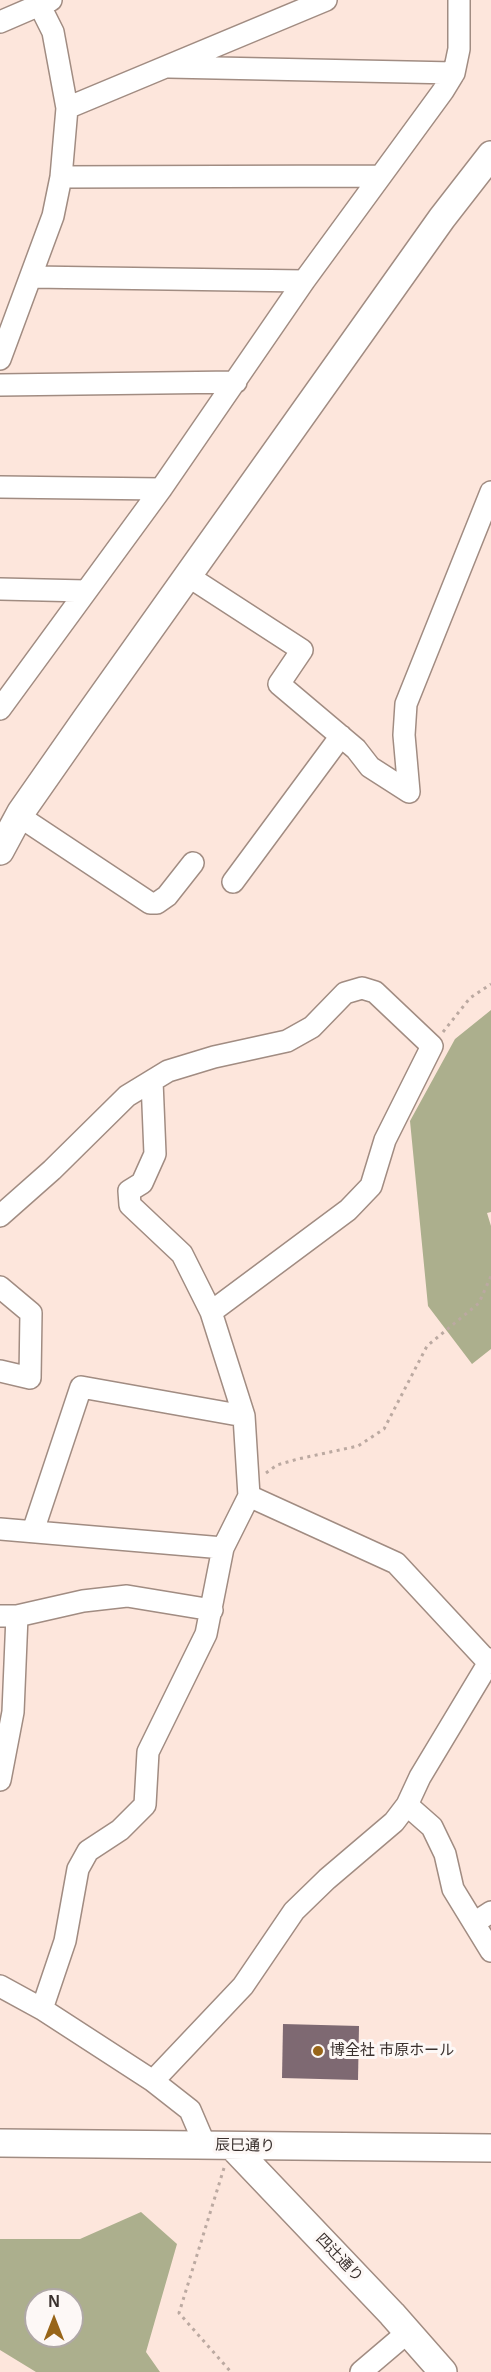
<!DOCTYPE html>
<meta charset="utf-8">
<style>
body{margin:0}
#map{position:relative;width:491px;height:2372px;overflow:hidden;background:#fde6dc;font-family:Arial,sans-serif}
canvas{display:block}
.north{position:absolute;left:24px;top:2288px;width:60px;height:60px;box-sizing:border-box;background:#fdf8f6;border:2px solid #afa8a6;border-radius:50%;rotate:0deg;font-size:16px;font-weight:700;line-height:24px;text-align:center;color:#3a312e}
.north::after{content:'';display:block;margin:auto;width:21px;height:27px;background:#986519;clip-path:polygon(50% 0,100% 100%,50% 72%,0 100%)}
</style>
<div id="map">
<canvas width="491" height="2372"></canvas>
<div class="north">N</div>
</div>
<script>
const ctx = document.querySelector('canvas').getContext('2d');
ctx.lineJoin = 'round';
function fillPath(path, color) {
  ctx.fillStyle = color;
  ctx.fill(path, 'evenodd');
}
function shape(rows) {
  const path = new Path2D();
  for (const r of rows) {
    path.moveTo(r[0], r[1]);
    for (let i = 2; i < r.length; i += 2) path.lineTo(r[i], r[i + 1]);
  }
  return path;
}
function strokePath(path, color, width, dash) {
  ctx.strokeStyle = color;
  ctx.lineWidth = width;
  ctx.lineCap = dash ? 'butt' : 'round';
  ctx.setLineDash(dash || []);
  ctx.stroke(path);
}
function write(font, color, halo, rows, align = 'center') {
  ctx.font = font + ' Arial,"Noto Sans JP",sans-serif';
  ctx.lineWidth = 6;
  ctx.setLineDash([]);
  ctx.textBaseline = 'middle';
  ctx.strokeStyle = halo;
  ctx.fillStyle = color;
  for (const [text, x, y, turn = 0] of rows) {
    ctx.save();
    ctx.translate(x, y);
    ctx.rotate((+turn || 0) * Math.PI / 180);
    ctx.textAlign = isNaN(turn) ? turn : align;
    if (halo) ctx.strokeText(text, 0, 0);
    ctx.fillText(text, 0, 0);
    ctx.restore();
  }
}
const forest = shape([
 [491,1010,491,1212,487,1213,491,1226,491,1349,472,1364,428,1306,410,1121,455,1039],
 [141,2212,177,2244,146,2352,160,2372,36,2372,0,2350,0,2239,80,2239],
 [36,2300,72,2300,72,2336,36,2336]
]);
const building = shape([
 [283,2024,359,2026,358,2080,282,2078]
]);
const path = shape([
 [443,1032,470,998,491,984],
 [266,1473,277,1465,298,1459,358,1446,384,1429,427,1346,479,1303,491,1276],
 [224,2168,179,2313,231,2372]
]);
const minor = shape([
 [0,22,51,0],
 [169,67,454,73],
 [67,108,326,0],
 [61,177,380,176],
 [32,277,304,281],
 [0,359,53,216,61,177,67,108,53,32,37,0],
 [0,385,236,382],
 [0,487,161,489],
 [188,576,302,650,279,684,356,749,370,767,409,792,404,735,406,704,491,492],
 [0,589,86,591],
 [0,709,161,489,304,281,443,91,454,73,459,49,459,0],
 [19,816,150,903,157,903,167,896,193,863],
 [233,882,341,736],
 [0,1216,52,1170,127,1096,168,1071,214,1057,287,1041,312,1027,345,993,362,988,375,992,432,1046,385,1140,371,1186,348,1210,211,1312],
 [0,1287,31,1313,30,1378,0,1371],
 [249,1496,396,1563,489,1663],
 [0,1529,223,1548],
 [33,1531,81,1387,244,1416],
 [0,1616,17,1616,83,1601,127,1596,212,1610],
 [0,1780,13,1712,17,1616],
 [407,1805,432,1827,445,1854,453,1889,491,1951],
 [474,1923,491,1912],
 [0,1986,42,2009,153,2081,190,2110,205,2145],
 [42,2009,65,1941,78,1869,88,1851,120,1830,145,1805,148,1752,206,1634,223,1548,249,1496,244,1416,211,1312,182,1254,130,1205,129,1191,142,1183,155,1154,152,1081],
 [153,2081,243,1986,294,1911,327,1879,394,1822,407,1805,420,1777,491,1659],
 [361,2372,408,2332]
]);
const tertiary = shape([
 [0,851,21,812,86,719,442,218,491,155],
 [0,2143,491,2148],
 [232,2146,392,2314,443,2372]
]);
const markers = [
 [318,2051,6,"#986519"]
];
const poiNames = [
 ["博全社 市原ホール",330,2051]
];
const streetNames = [
 ["辰巳通り",245,2146,1],
 ["四辻通り",339,2258,46]
];
fillPath(forest, '#acaf8d');
fillPath(building, '#7e6972');
strokePath(minor, '#a18c82', 24);
strokePath(tertiary, '#a18c82', 30);
strokePath(path, '#bba9a1', 3, [3, 4.5]);
strokePath(minor, '#fff', 21);
strokePath(tertiary, '#fff', 27);
for (const [x, y, r, color] of markers) {
  const dot = new Path2D();
  dot.arc(x, y, r, 0, 2 * Math.PI);
  ctx.fillStyle = color;
  ctx.fill(dot);
  strokePath(dot, '#fdf8f6', 2);
}
write('15px', '#3a312e', '#fdf8f6', poiNames, 'left');
write('15px', '#3a312e', '#fdf8f6', streetNames);
</script>
